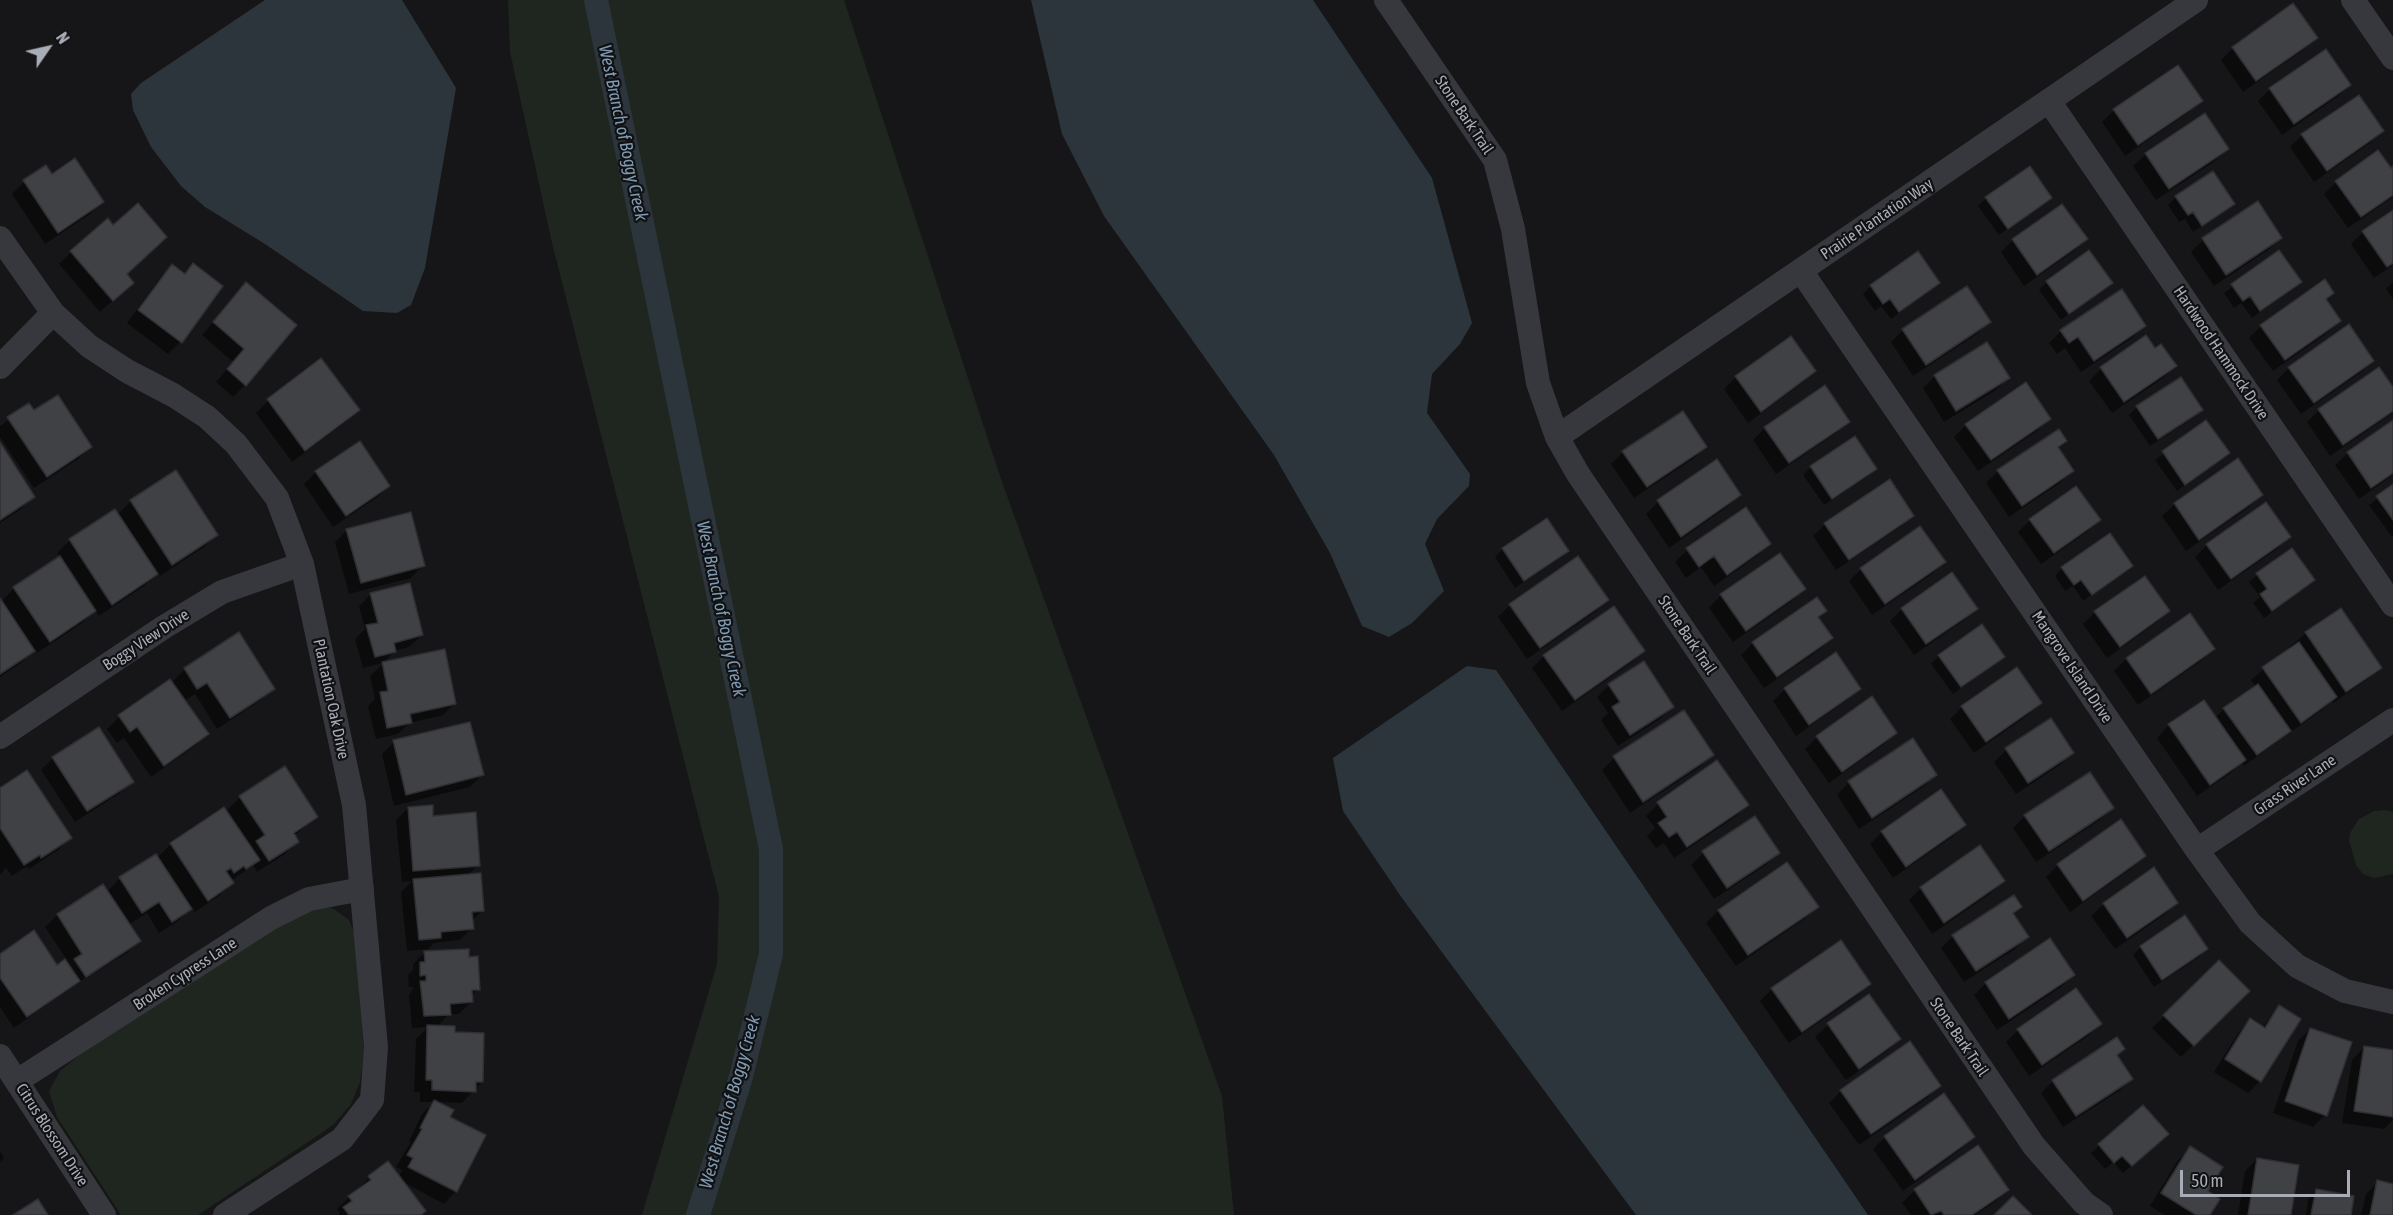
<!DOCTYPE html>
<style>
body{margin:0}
#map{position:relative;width:2393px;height:1215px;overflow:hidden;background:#161618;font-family:"Asap Condensed",sans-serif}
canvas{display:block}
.north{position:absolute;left:18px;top:18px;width:60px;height:60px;-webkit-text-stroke:4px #111113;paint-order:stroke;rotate:56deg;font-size:16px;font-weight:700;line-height:24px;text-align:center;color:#a8adb8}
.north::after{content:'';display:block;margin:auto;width:21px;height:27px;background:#a8adb8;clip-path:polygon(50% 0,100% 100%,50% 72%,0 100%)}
.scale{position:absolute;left:2180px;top:1170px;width:170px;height:27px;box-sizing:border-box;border:3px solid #a8adb8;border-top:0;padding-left:8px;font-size:18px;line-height:21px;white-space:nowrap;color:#a8adb8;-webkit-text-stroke:4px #111113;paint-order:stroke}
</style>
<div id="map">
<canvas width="2393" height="1215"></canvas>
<div class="north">N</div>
<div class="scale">50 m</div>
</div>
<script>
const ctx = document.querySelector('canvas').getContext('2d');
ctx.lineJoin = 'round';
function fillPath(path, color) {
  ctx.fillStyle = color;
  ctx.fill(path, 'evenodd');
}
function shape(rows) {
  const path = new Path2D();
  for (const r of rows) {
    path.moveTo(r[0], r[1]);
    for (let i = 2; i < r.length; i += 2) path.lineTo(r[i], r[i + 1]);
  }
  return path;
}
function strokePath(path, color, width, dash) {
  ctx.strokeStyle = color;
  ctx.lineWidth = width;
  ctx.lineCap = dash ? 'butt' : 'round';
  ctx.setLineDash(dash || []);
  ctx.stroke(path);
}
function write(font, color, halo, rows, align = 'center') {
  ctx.font = font + ' "Asap Condensed",sans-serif';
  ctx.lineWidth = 4.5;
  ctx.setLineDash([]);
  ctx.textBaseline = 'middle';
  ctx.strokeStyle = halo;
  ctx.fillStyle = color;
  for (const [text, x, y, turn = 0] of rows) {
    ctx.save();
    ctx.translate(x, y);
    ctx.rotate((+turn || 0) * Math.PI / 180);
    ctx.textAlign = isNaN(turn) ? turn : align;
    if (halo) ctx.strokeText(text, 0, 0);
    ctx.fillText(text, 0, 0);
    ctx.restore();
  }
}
const green = shape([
 [508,0,844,0,1000,476,1222,1096,1234,1215,642,1215,717,964,719,897,552,243,510,52],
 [2385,810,2393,812,2393,874,2374,878,2363,874,2356,865,2349,840,2350,833,2359,819,2374,811],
 [325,906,334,909,349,920,355,935,364,1054,360,1082,351,1104,334,1124,320,1134,198,1215,121,1215,57,1117,49,1091,60,1071,82,1053,295,913]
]);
const water = shape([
 [265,0,402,0,456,88,425,268,411,305,397,313,363,311,265,244,205,207,181,186,151,147,133,110,131,94,141,83],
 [1031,0,1313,0,1432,178,1472,323,1460,344,1432,374,1427,413,1470,474,1469,486,1437,519,1425,544,1444,591,1412,623,1389,637,1362,626,1330,553,1274,455,1104,216,1062,134],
 [1467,666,1496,670,1868,1215,1636,1215,1402,898,1343,811,1333,758]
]);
const shadow = shape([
 [2316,38,2303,50,2243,92,2221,60,2233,48],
 [2349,85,2337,97,2282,135,2258,101,2270,89],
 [2201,100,2189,112,2125,156,2102,122,2114,110],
 [2204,115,2227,149,2215,161,2156,200,2133,166,2146,154],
 [2382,131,2370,143,2314,182,2290,147,2302,135],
 [2393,168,2393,197,2348,228,2324,194,2336,182],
 [51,176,102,202,90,214,45,244,12,194,24,182],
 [2176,197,2233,203,2225,211,2193,232,2185,219,2179,222,2168,205],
 [1986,198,2050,198,1999,235,1978,206],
 [2062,206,2086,239,2074,251,2024,286,2001,252,2013,240],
 [2393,212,2393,265,2374,278,2351,244,2363,232],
 [113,227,125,274,132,283,100,312,59,264,71,252],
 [2280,238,2268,250,2214,286,2191,252,2203,240],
 [2279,252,2300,282,2252,318,2241,303,2234,308,2224,293],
 [193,265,180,342,168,354,127,323,160,278,172,266,183,275],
 [2047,282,2111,282,2061,320,2039,290],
 [2393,282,2393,299,2386,289],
 [1938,283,1891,319,1881,306,1875,311,1863,294,1871,286],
 [246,284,245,385,233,397,216,382,233,362,202,335],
 [2332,293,2325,301,2339,321,2327,333,2273,371,2249,338,2261,326],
 [1989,322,1977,334,1913,376,1891,342,1903,330],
 [2144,326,2132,338,2081,372,2065,348,2057,354,2049,343,2061,331],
 [2146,337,2155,350,2175,366,2163,378,2112,413,2089,381,2101,369],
 [1790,338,1814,371,1802,383,1748,423,1724,389,1736,377],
 [321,361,358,410,346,422,292,462,256,413,268,401],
 [2373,361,2360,373,2301,414,2277,380,2289,368],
 [1935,376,2008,378,1996,390,1944,422,1923,388],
 [2393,390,2393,413,2330,456,2307,422,2319,410],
 [28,405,34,413,91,447,78,459,34,488,0,437,0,426],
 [2137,407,2201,410,2193,418,2150,446,2129,415],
 [2049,418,2037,431,1978,471,1954,437,1966,425],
 [1848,421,1836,433,1776,474,1753,440,1765,428],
 [2206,422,2228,453,2177,491,2155,460],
 [2393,422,2393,475,2359,499,2335,465,2348,453],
 [2065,441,2057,449,2072,471,2060,483,2009,517,1986,483,1998,471],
 [0,445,33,497,21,509,0,523],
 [1705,447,1693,459,1634,498,1611,464,1623,452],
 [2237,461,2261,495,2249,507,2186,551,2162,516,2175,504],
 [1716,462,1739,495,1727,507,1669,548,1646,514,1658,502],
 [1811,467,1875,469,1867,477,1824,505,1803,475],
 [175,472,216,535,204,547,160,576,157,572,144,586,99,616,95,610,82,623,37,653,35,649,21,663,0,677,0,600,1,602,14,588,61,558,57,553,69,541,114,511,117,515,131,501],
 [316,472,389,486,376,498,333,527,304,484],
 [2393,486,2393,536,2392,537,2369,505],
 [1912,515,1900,527,1836,570,1813,536,1825,524],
 [1546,520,1567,551,1559,559,1515,588,1495,557,1503,549],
 [2030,520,2099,520,2087,532,2041,564,2018,532],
 [347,530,423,565,411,578,349,594,335,542],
 [2289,537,2277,549,2218,590,2195,557,2207,545],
 [1770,544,1757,556,1714,586,1701,567,1686,578,1675,562,1687,550],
 [1578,558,1607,600,1595,612,1527,659,1498,617,1510,605],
 [1944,562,1932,574,1872,615,1849,581,1861,569],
 [2131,566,2083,601,2073,586,2065,591,2055,576,2062,568],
 [1952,574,1976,608,1964,620,1914,655,1890,621,1902,609],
 [2257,575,2313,580,2264,618,2253,603,2260,597,2249,582],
 [1804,589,1792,601,1733,642,1709,608,1721,595],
 [371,594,422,635,409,647,395,651,383,663,363,668,355,639,365,629,359,606],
 [1825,611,1817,618,1831,638,1819,650,1764,688,1741,655,1753,643],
 [2168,611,2156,623,2107,658,2083,624,2095,612],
 [2190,616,2213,649,2201,661,2138,705,2114,671,2126,659],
 [2306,633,2380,667,2368,679,2333,703,2332,701,2323,709,2288,734,2287,732,2277,742,2244,766,2241,762,2232,772,2197,796,2157,738,2169,725,2204,702,2215,718,2224,709,2256,687,2251,680],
 [1643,651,1631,663,1562,711,1532,668,1544,656],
 [1836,654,1859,688,1847,700,1796,736,1773,701,1785,689],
 [1939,656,2003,657,1953,694,1931,664],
 [383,664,455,703,443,715,410,723,398,734,376,739,368,706,375,699,370,676],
 [185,669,273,688,261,700,217,729,195,694,184,701,207,734,195,746,151,777,124,738,117,743,107,729,119,717,169,681,171,683],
 [1609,685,1672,707,1660,719,1618,746,1601,720,1608,713,1597,697],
 [2040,703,2028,715,1974,753,1950,719,1962,707],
 [1896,732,1883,745,1829,783,1805,749,1817,737],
 [1913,740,1935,775,1923,787,1859,829,1837,795,1849,782],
 [394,742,482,775,470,787,394,806,382,754],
 [2006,750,2072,752,2060,765,2016,794,1994,762],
 [1712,754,1700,767,1630,813,1602,770,1614,758],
 [53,758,132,781,120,793,75,822,41,770],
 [0,789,70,838,58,850,29,869,27,866,12,876,6,868,0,875],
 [240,797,316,817,294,836,297,841,285,854,257,872,253,865,231,881,220,895,195,912,192,907,178,921,159,933,147,913,128,925,139,941,127,953,72,986,14,1028,0,1007,0,955,57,967,67,960,45,927,57,915,103,886,107,892,120,878,157,858,171,844,224,809,226,811],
 [1658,804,1747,805,1735,817,1674,858,1664,843,1656,848,1647,836,1655,828,1646,816],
 [408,808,432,817,478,865,468,875,483,910,472,921,472,928,460,940,434,943,425,952,468,958,478,989,471,996,471,1002,459,1014,449,1014,437,1027,453,1033,482,1082,462,1103,435,1102,449,1118,484,1136,456,1191,444,1204,403,1182,420,1215,338,1215,340,1213,337,1209,369,1178,388,1163,399,1177,402,1170,396,1167,411,1142,409,1141,422,1114,434,1102,420,1102,420,1092,414,1092,416,1039,428,1027,412,1028,409,995,414,987,409,987,408,975,413,970,413,964,428,949,407,951,401,892,412,881,402,882,396,820],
 [2112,808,2100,820,2036,862,2013,828,2025,816],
 [1964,825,1952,837,1893,878,1870,844,1882,832],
 [1980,847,2003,881,1991,893,1932,934,1909,900,1921,888],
 [1703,853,1778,853,1766,865,1714,899,1691,865],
 [2144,856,2132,868,2070,912,2046,877,2058,865],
 [1787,864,1817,907,1804,919,1736,966,1706,923,1718,911],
 [2176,903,2164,915,2115,949,2091,916,2104,904],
 [2020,907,2012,914,2027,937,2015,949,1964,982,1941,948,1953,936],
 [2185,917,2206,949,2199,957,2154,987,2133,955,2141,947],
 [2219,962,2248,991,2181,1057,2152,1028],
 [2073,975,2061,987,1997,1030,1974,995,1986,983],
 [1869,984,1857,996,1789,1043,1760,1001,1772,989],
 [2076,990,2100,1024,2088,1036,2029,1076,2006,1042,2018,1030],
 [1869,996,1899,1039,1887,1051,1846,1080,1815,1037,1828,1025],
 [2279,1007,2260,1081,2248,1093,2214,1072,2239,1032,2251,1020,2262,1028],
 [2310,1029,2325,1115,2313,1127,2273,1113,2298,1041],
 [2364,1047,2393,1052,2393,1120,2384,1129,2342,1123,2352,1060],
 [2123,1049,2116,1056,2131,1079,2119,1091,2063,1127,2041,1093,2053,1081],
 [1939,1086,1927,1098,1859,1145,1829,1103,1841,1091],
 [2143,1107,2159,1142,2123,1173,2113,1162,2105,1169,2091,1153],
 [1885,1137,1973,1137,1961,1149,1903,1191,1873,1149],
 [1978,1147,2007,1190,1995,1202,1975,1215,1911,1215,1902,1203,1915,1190],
 [2190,1148,2206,1191,2208,1215,2165,1215,2150,1206,2178,1160],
 [0,1151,4,1158,0,1162],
 [2257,1159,2290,1215,2238,1215,2245,1171],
 [2378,1182,2393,1185,2393,1215,2361,1215,2366,1194],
 [2316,1191,2349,1215,2306,1215,2308,1199]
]);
const canal = shape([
 [596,0,771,849,771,954,741,1077,698,1215]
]);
const building = shape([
 [2293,3,2318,38,2256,81,2232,47,2293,3],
 [2326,49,2351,85,2294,124,2269,88,2326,49],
 [2178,65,2203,101,2138,145,2113,109,2178,65],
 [2359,95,2384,131,2327,171,2301,134,2359,95],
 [2205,113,2229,149,2169,189,2145,153,2205,113],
 [2378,150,2391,168,2393,166,2393,195,2361,217,2335,181,2378,150],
 [75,158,104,202,58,233,23,180,46,165,52,174,75,158],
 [2030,166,2052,198,2008,229,1985,197,2030,166],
 [2213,171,2235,204,2202,226,2193,212,2188,215,2175,196,2213,171],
 [2258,201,2282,238,2226,275,2202,238,2258,201],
 [138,203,167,237,127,274,134,283,113,301,70,251,108,218,113,225,138,203],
 [2062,204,2088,239,2037,275,2012,239,2062,204],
 [2393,210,2393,263,2387,267,2362,231,2393,210],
 [2089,250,2113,283,2069,314,2046,281,2089,250],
 [2279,250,2302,282,2260,311,2250,296,2243,301,2231,284,2279,250],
 [1918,251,1940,283,1899,312,1890,299,1883,304,1870,285,1918,251],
 [193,263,223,286,182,343,138,310,172,264,185,274,193,263],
 [2325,279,2334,293,2326,299,2341,321,2285,360,2260,325,2325,279],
 [246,282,297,325,246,386,227,369,244,349,213,322,246,282],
 [1967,286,1991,322,1926,365,1902,329,1967,286],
 [2122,289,2146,326,2094,361,2078,337,2069,343,2060,330,2122,289],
 [2349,324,2374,361,2314,403,2288,367,2349,324],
 [2146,335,2155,348,2161,344,2177,366,2124,402,2100,367,2146,335],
 [1791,336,1816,371,1761,412,1735,376,1791,336],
 [1987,342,2010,378,1956,411,1934,375,1987,342],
 [321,358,360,410,305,451,267,399,321,358],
 [2379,367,2393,387,2393,411,2343,445,2318,409,2379,367],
 [2181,377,2203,410,2158,439,2136,406,2181,377],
 [2026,382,2051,419,1991,460,1965,424,2026,382],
 [1825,385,1850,422,1789,463,1764,427,1825,385],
 [58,395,92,447,47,477,7,417,29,403,34,410,58,395],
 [1683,411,1707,447,1647,487,1622,451,1683,411],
 [2206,420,2230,453,2185,485,2162,451,2206,420],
 [2393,420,2393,473,2371,488,2347,452,2393,420],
 [2059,429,2067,441,2058,447,2074,471,2022,506,1997,470,2059,429],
 [1855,436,1877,469,1832,499,1810,466,1855,436],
 [360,441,390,486,346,516,315,471,360,441],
 [0,442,35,497,0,520,0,442],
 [2238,458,2263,495,2199,540,2174,503,2238,458],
 [1717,459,1741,495,1681,537,1657,500,1717,459],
 [176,470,218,535,172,565,130,500,176,470],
 [1890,479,1914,516,1849,560,1824,523,1890,479],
 [2393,484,2393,520,2376,496,2393,484],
 [2076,486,2101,520,2054,553,2029,519,2076,486],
 [2266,502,2291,537,2231,579,2206,544,2266,502],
 [1746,507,1771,544,1727,575,1714,556,1699,567,1686,548,1746,507],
 [115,509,158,574,112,605,69,539,115,509],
 [411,512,425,566,361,583,346,529,411,512],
 [1547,518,1569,551,1524,581,1502,548,1547,518],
 [1920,526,1946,562,1885,604,1860,568,1920,526],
 [2110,533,2133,566,2092,595,2081,580,2074,585,2061,567,2110,533],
 [2292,548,2315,580,2272,611,2260,594,2267,589,2256,573,2292,548],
 [1780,553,1806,589,1746,631,1720,594,1780,553],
 [60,556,96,611,50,642,13,587,60,556],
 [1578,556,1609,600,1540,648,1509,604,1578,556],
 [1952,572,1978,609,1926,644,1901,608,1952,572],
 [2145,576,2170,611,2120,647,2094,611,2145,576],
 [410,583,423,635,394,643,396,652,375,657,366,625,378,623,370,593,410,583],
 [1817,597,1827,611,1818,617,1833,638,1777,677,1752,642,1817,597],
 [0,598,35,651,0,674,0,598],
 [1614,606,1645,651,1575,700,1543,655,1614,606],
 [2341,608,2382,668,2346,692,2305,632,2341,608],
 [2190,613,2215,649,2151,694,2126,658,2190,613],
 [1982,624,2005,657,1961,687,1938,655,1982,624],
 [239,632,275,689,230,718,207,683,197,689,184,668,239,632],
 [2299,642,2337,697,2301,723,2262,667,2299,642],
 [445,649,456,704,410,714,412,723,387,728,380,692,388,691,382,662,445,649],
 [1836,652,1861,689,1809,725,1784,688,1836,652],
 [1644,661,1674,707,1630,735,1612,707,1620,702,1608,684,1644,661],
 [2017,667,2042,703,1986,742,1961,706,2017,667],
 [170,679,209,734,164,766,137,727,130,732,118,715,170,679],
 [2258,684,2291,731,2257,755,2223,708,2258,684],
 [1872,696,1897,733,1842,772,1816,736,1872,696],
 [2204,700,2246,760,2210,785,2168,724,2204,700],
 [1684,710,1714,755,1643,802,1613,756,1684,710],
 [2051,718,2074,753,2028,783,2005,748,2051,718],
 [470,722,484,775,406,795,393,740,470,722],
 [99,727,134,782,87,811,52,757,99,727],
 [1913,738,1937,775,1872,818,1848,781,1913,738],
 [1717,760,1749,805,1687,847,1677,832,1669,837,1658,823,1667,817,1657,802,1717,760],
 [285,766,318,817,294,833,299,842,269,861,256,841,265,835,239,796,285,766],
 [27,770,72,838,41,858,40,855,24,865,0,828,0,788,27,770],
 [2090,772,2114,808,2049,851,2024,815,2090,772],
 [1941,789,1966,825,1906,867,1881,831,1941,789],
 [433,805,433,816,476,812,480,866,413,871,408,807,433,805],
 [224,807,260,860,246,869,244,866,234,873,231,868,226,871,234,883,208,901,170,843,224,807],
 [1755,816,1780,853,1727,888,1702,851,1755,816],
 [2121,819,2146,856,2083,901,2057,864,2121,819],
 [1980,845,2005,881,1944,923,1920,887,1980,845],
 [156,854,192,909,172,922,159,902,142,913,119,877,156,854],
 [1787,862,1819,907,1748,955,1718,910,1787,862],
 [2154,867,2178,903,2127,938,2103,903,2154,867],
 [481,873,484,911,472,912,474,929,441,932,441,938,419,940,413,879,481,873],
 [103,884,141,941,86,977,74,959,82,954,57,914,103,884],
 [2014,895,2022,907,2013,913,2029,937,1976,971,1952,935,2014,895],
 [2185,915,2208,949,2162,980,2140,946,2185,915],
 [34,930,57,965,65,959,80,981,27,1017,0,978,0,954,34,930],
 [2050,938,2075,975,2009,1019,1985,982,2050,938],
 [1841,940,1871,984,1802,1032,1771,988,1841,940],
 [469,949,469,957,478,956,480,990,472,990,473,1002,450,1004,451,1015,424,1016,420,981,426,981,426,975,420,976,420,962,425,962,424,951,469,949],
 [2219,960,2250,991,2194,1046,2163,1015,2219,960],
 [2076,988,2102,1024,2042,1065,2017,1029,2076,988],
 [1869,994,1901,1039,1859,1069,1827,1023,1869,994],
 [2279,1005,2301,1019,2261,1082,2225,1059,2250,1018,2265,1028,2279,1005],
 [427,1025,455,1026,455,1032,484,1033,483,1082,476,1082,476,1092,432,1090,432,1080,426,1080,427,1025],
 [2310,1028,2352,1042,2327,1116,2285,1101,2310,1028],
 [2117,1037,2125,1049,2117,1055,2133,1079,2076,1116,2052,1080,2117,1037],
 [1910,1041,1941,1086,1871,1134,1840,1090,1910,1041],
 [2364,1046,2393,1050,2393,1117,2354,1111,2364,1046],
 [1944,1093,1975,1137,1915,1180,1884,1136,1944,1093],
 [434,1100,454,1110,450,1117,486,1135,457,1192,408,1167,413,1158,407,1155,422,1129,420,1128,434,1100],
 [2143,1105,2169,1134,2132,1166,2122,1156,2114,1163,2098,1144,2143,1105],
 [1978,1145,2009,1190,1972,1215,1944,1215,1941,1211,1931,1215,1914,1189,1978,1145],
 [2190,1146,2223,1167,2208,1191,2220,1199,2210,1215,2196,1215,2161,1193,2190,1146],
 [2257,1158,2299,1165,2291,1215,2248,1215,2257,1158],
 [388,1161,426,1211,421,1215,349,1215,343,1207,352,1201,348,1196,371,1180,368,1176,388,1161],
 [2377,1180,2393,1184,2393,1215,2370,1215,2377,1180],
 [2316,1189,2354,1196,2351,1215,2311,1215,2316,1189],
 [2013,1196,2032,1215,1994,1215,2013,1196],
 [38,1199,48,1215,13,1215,38,1199]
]);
const minor = shape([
 [1386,0,1495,160,1513,229,1538,383,1557,437,1578,474,2034,1146,2084,1203,2101,1215],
 [2353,0,2393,58],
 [2049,101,2393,605],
 [0,238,53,313,89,346,127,371,173,395,207,417,236,444,277,498,302,564,354,805,376,1047,372,1100,342,1139,225,1215],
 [1801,271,2197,850,2250,923,2297,966,2345,991,2393,1002],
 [0,367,53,313],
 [1557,437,2196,0],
 [0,737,164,627,222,592,302,564],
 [2197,850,2393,720],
 [0,1056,104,1215],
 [17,1081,271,918,309,899,362,889]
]);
const streetNames = [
 ["Stone Bark Trail",1464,115,56],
 ["Prairie Plantation Way",1877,219,-34],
 ["Hardwood Hammock Drive",2221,353,56],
 ["Stone Bark Trail",1687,635,56],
 ["Boggy View Drive",146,640,-33],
 ["Mangrove Island Drive",2072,667,56],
 ["Plantation Oak Drive",331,699,78],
 ["Grass River Lane",2295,785,-34],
 ["Broken Cypress Lane",185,974,-33],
 ["Stone Bark Trail",1959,1037,56],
 ["Citrus Blossom Drive",52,1135,57]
];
const waterNames = [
 ["West Branch of Boggy Creek",623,133,78],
 ["West Branch of Boggy Creek",721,609,78],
 ["West Branch of Boggy Creek",730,1102,-74]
];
fillPath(green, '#1e261f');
fillPath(water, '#2c353c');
fillPath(shadow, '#0007');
strokePath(canal, '#2c353c', 24);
fillPath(building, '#404145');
strokePath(building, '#303034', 1.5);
strokePath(minor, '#37383d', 24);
write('16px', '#a8adb8', '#111113', streetNames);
write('italic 18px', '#7f9bb3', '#111113', waterNames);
</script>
